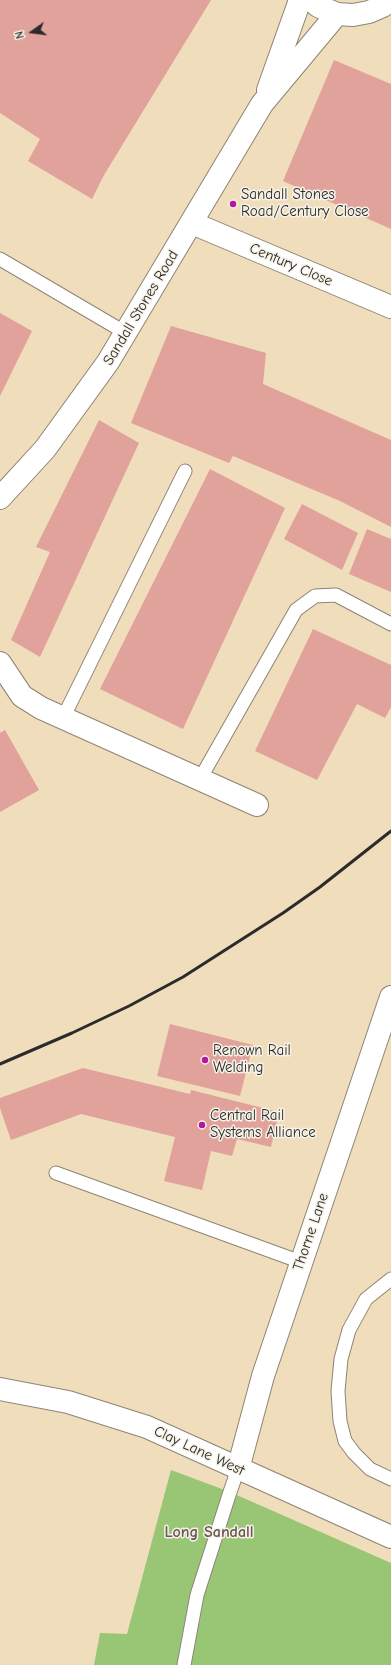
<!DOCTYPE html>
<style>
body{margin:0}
#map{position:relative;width:391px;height:1665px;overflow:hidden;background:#f0ddbc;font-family:"Comic Neue",sans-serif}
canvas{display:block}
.north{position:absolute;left:12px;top:12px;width:40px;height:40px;-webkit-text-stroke:3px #f7f3e8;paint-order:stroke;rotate:256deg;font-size:11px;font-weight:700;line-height:16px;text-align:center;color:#2b2b2b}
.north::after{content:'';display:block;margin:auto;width:14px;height:18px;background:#2b2b2b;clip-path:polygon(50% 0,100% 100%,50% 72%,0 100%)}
</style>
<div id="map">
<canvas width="391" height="1665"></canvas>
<div class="north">N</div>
</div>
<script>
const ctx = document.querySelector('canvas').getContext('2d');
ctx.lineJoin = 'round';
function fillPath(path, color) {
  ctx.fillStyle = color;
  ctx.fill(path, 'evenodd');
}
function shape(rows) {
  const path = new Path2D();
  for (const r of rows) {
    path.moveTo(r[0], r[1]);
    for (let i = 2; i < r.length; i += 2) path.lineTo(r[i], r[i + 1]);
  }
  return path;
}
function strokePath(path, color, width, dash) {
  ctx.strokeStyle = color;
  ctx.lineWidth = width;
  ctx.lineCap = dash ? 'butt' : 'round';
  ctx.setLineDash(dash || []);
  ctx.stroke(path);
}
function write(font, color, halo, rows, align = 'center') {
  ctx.font = font + ' "Comic Neue",sans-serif';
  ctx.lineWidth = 3;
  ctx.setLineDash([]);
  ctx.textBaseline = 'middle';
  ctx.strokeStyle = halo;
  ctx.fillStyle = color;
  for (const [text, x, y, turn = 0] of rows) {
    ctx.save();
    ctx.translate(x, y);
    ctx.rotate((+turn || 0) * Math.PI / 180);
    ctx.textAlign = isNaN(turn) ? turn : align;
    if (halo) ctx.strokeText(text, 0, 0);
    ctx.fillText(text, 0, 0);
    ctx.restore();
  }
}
const green = shape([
 [171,1470,230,1492,391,1563,391,1665,94,1665,100,1633,127,1634]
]);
const building = shape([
 [0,0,211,0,104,175,92,199,28,161,40,139,0,113],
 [334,60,391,84,391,229,283,181],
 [0,313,32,331,0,396],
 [171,326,266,353,263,384,391,440,391,527,340,501,233,456,229,463,131,423],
 [99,420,139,443,40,657,11,640,50,552,36,547],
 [210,469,285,508,183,729,100,689],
 [302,504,358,533,342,570,284,539],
 [367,529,391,539,391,592,349,574],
 [313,629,391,665,391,707,385,718,357,704,317,780,255,751],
 [5,730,39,790,0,812,0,733],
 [170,1024,253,1045,240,1096,157,1076],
 [83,1068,190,1094,191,1090,279,1112,271,1147,237,1139,232,1156,211,1151,202,1190,164,1181,175,1137,81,1114,11,1140,0,1108,0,1098]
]);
const service = shape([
 [0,259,126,333],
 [63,718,185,471],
 [200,779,296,610,315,596,336,595,391,624],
 [56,1173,301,1262],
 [391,1279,366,1299,349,1330,341,1359,338,1391,340,1421,345,1441,354,1453,370,1469,391,1479],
 [184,1665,197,1595,230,1492,238,1469]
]);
const minor = shape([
 [268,90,300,0],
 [192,223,391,307],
 [0,498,45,449,108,362,262,104,337,14],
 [0,663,22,696,41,708,257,805],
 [0,1389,68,1402,147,1427,391,1537],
 [238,1469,263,1376,391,997]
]);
const tertiary = shape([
 [311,0,318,6,337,14,353,15,369,12,383,6,390,0]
]);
const rail = shape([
 [0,1064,72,1033,129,1006,183,977,283,913,320,887,391,831]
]);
const markers = [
 [233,204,4,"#b5179e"],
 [205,1060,4,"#b5179e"],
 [202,1125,4,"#b5179e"]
];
const poiNames = [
 ["Sandall Stones",241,195],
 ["Road/Century Close",241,212],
 ["Renown Rail",213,1051],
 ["Welding",213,1068],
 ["Central Rail",210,1116],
 ["Systems Alliance",210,1133]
];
const streetNames = [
 ["Century Close",291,265,23],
 ["Sandall Stones Road",141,308,-59],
 ["Thorne Lane",311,1232,-71],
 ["Clay Lane West",199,1451,25]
];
const neighbourhoodNames = [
 ["Long Sandall",209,1532]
];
fillPath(green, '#98c675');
fillPath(building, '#e0a29b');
strokePath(service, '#8e8474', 15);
strokePath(minor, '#8e8474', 24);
strokePath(tertiary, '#8e8474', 24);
strokePath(service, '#fff', 13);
strokePath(minor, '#fff', 22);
strokePath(tertiary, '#fff', 22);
strokePath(rail, '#2b2b2b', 3);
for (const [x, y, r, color] of markers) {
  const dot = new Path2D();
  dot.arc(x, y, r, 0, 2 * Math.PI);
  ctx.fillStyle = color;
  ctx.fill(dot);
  strokePath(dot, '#f7f3e8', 1.5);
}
write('15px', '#2b2b2b', '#f7f3e8', poiNames, 'left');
write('15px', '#2b2b2b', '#f7f3e8', streetNames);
write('bold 16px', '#6a5552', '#f7f3e8', neighbourhoodNames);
</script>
